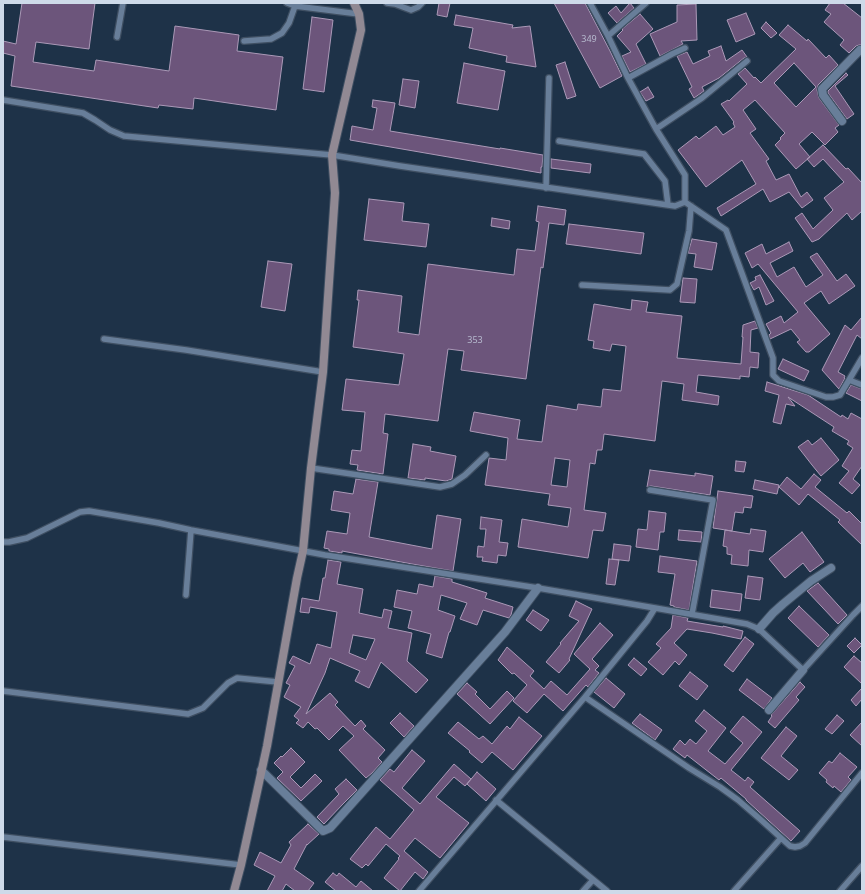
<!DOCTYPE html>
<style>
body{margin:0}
#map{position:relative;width:865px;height:894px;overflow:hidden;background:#1e3248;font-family:"Noto Sans",sans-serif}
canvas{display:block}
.frame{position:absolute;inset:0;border:4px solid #cedae9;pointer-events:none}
</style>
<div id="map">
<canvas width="865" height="894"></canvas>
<div class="frame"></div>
</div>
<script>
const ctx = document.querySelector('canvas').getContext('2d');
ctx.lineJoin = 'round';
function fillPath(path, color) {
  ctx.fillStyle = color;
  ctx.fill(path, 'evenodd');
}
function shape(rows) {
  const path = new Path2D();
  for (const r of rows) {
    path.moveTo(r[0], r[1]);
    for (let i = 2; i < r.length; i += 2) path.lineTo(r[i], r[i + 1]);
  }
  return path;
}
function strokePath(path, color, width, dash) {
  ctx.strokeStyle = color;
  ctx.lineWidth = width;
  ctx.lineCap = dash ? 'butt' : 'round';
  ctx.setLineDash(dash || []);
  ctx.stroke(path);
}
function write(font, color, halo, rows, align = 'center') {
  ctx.font = font + ' "Noto Sans",sans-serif';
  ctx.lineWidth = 3.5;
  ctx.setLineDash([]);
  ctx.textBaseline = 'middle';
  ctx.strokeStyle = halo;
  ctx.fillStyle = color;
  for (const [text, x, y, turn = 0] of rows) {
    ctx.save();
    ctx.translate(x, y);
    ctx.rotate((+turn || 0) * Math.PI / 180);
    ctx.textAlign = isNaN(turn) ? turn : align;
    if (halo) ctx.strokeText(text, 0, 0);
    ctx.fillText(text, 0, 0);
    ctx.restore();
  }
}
const building = shape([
 [22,3,95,3,89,49,36,42,33,62,94,71,96,60,169,71,175,26,239,35,237,51,283,57,276,110,194,98,193,109,159,105,158,108,11,86,15,56,3,53,3,41,16,44,22,3],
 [439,3,450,3,447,17,437,15,439,3],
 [554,3,585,3,610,51,622,76,600,88,554,3],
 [630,3,634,8,617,23,608,13,616,6,621,13,630,3],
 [830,3,843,3,862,18,862,45,859,45,856,46,849,53,840,45,844,40,824,22,831,14,825,10,830,3],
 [696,4,697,40,681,41,683,44,660,56,650,34,677,22,677,5,696,4],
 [746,13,755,34,736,42,727,20,746,13],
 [640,14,653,29,636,44,646,64,630,72,622,56,631,52,617,36,623,30,622,29,640,14],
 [456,15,513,25,512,28,530,26,536,67,506,62,507,56,469,48,473,28,454,25,456,15],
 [312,17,333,20,324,92,303,89,312,17],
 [766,22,777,33,771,38,761,28,766,22],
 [788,25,807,41,808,39,826,58,829,55,838,65,818,85,817,90,819,98,839,125,835,128,838,132,825,145,812,132,799,144,810,157,796,169,775,145,781,139,780,138,785,133,755,100,743,110,756,129,750,133,769,159,766,161,776,180,789,174,801,197,807,192,813,200,802,208,789,192,770,202,763,189,721,216,717,208,756,184,742,160,706,187,678,150,696,136,699,139,716,126,723,135,735,127,733,123,734,122,721,104,728,100,729,101,747,84,738,74,745,68,754,78,755,77,761,83,796,49,779,35,788,25],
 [794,63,816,87,796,107,774,83,794,63],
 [721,46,726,61,742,50,747,57,744,58,719,78,702,87,704,91,694,98,689,89,692,87,677,56,687,52,693,64,710,56,708,51,721,46],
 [565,62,576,96,567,99,556,65,565,62],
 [464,63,505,71,498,110,457,103,464,63],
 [846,73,848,75,835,86,854,114,847,119,828,93,828,91,846,73],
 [403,79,419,81,415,108,399,105,403,79],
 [648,87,654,97,646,101,640,92,648,87],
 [373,100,395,103,390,131,500,149,500,148,543,155,542,167,541,167,541,173,350,140,352,126,373,130,377,108,372,107,373,100],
 [823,145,846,169,848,168,862,183,862,211,852,220,847,213,819,239,812,242,795,218,802,213,813,229,833,210,824,198,844,182,823,159,814,167,807,159,823,145],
 [551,159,591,164,590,173,551,168,551,159],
 [369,199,404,203,402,221,429,224,426,247,364,240,369,199],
 [538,206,566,210,564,225,549,223,543,268,541,267,526,379,461,370,464,351,448,349,438,421,385,414,383,433,388,434,383,474,357,470,358,465,350,464,352,450,361,451,365,412,342,410,346,379,399,385,404,354,353,347,359,300,357,300,358,290,402,296,398,332,419,335,428,264,514,275,517,249,535,251,539,222,536,221,538,206],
 [492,218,510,221,509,229,491,226,492,218],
 [569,224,644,233,641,254,566,244,569,224],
 [692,239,717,243,712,270,694,267,696,254,688,253,692,239],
 [789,242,793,251,770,263,777,277,794,267,806,287,823,275,810,257,817,253,837,281,846,274,855,286,829,304,821,291,804,303,830,334,809,352,806,352,797,342,800,340,791,329,770,339,769,335,771,333,766,324,781,316,784,323,798,312,758,264,752,268,745,253,762,244,766,254,789,242],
 [268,261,292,264,285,311,261,307,268,261],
 [760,275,774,301,766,305,759,287,754,290,750,283,756,280,755,277,760,275],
 [683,278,697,279,695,303,680,302,683,278],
 [632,300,648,302,646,312,682,316,677,358,741,364,743,337,742,337,743,325,755,321,758,328,751,330,750,352,759,353,758,368,750,367,749,377,740,376,740,379,698,375,696,392,719,396,718,405,682,400,684,384,662,381,655,441,604,434,602,450,597,450,595,464,590,463,584,510,606,513,603,531,593,530,588,558,518,547,522,519,568,527,571,508,548,505,550,494,485,485,489,458,506,460,508,438,470,431,474,412,520,420,517,439,542,442,547,405,577,410,578,404,601,407,603,389,621,391,626,346,612,344,610,351,593,348,594,341,588,340,594,304,631,310,632,300],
 [555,458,570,460,567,487,551,485,555,458],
 [862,317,862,339,857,335,838,372,845,376,844,378,845,378,839,389,822,370,845,325,851,330,862,317],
 [783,359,809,371,804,381,778,369,783,359],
 [767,382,808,395,841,417,842,415,848,419,851,413,862,419,862,466,853,479,860,485,852,494,839,483,849,471,842,466,853,448,847,444,849,441,832,431,834,427,788,397,795,406,786,404,781,424,773,422,779,395,765,391,767,382],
 [851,385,862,389,862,401,846,393,851,385],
 [821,438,839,460,821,476,812,465,798,447,808,440,812,445,821,438],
 [413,444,431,447,430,451,456,456,452,479,446,481,425,478,425,480,408,478,413,444],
 [736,461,746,462,744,472,735,471,736,461],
 [650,470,695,476,695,473,713,476,710,495,651,486,647,487,650,470],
 [814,474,821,480,815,487,847,513,849,511,862,524,862,545,838,522,840,520,808,494,799,505,779,487,787,477,801,489,814,474],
 [356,479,378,482,369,537,432,549,437,515,461,519,453,571,412,564,342,551,342,553,329,551,329,549,324,548,327,531,347,534,350,513,331,510,334,491,353,494,356,479],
 [755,480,779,485,777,494,753,489,755,480],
 [718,491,753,496,751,508,744,507,743,513,735,512,732,531,713,528,718,491],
 [649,511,666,513,664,532,660,532,658,550,636,547,638,529,647,530,649,511],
 [481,517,502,520,499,542,508,543,506,556,498,555,497,563,482,561,483,557,477,557,478,546,484,547,486,529,480,529,481,517],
 [751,529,766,531,763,552,749,550,748,566,731,564,732,555,727,554,727,547,723,546,725,530,750,534,751,529],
 [679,530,702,532,701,542,678,540,679,530],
 [802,532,824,562,810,572,803,563,785,578,769,559,802,532],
 [614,544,631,546,629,561,612,559,614,544],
 [660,556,697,561,689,610,674,607,674,606,670,605,675,574,658,572,660,556],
 [609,559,619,560,615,585,606,584,609,559],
 [328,560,341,562,337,584,363,589,359,613,382,618,384,609,392,611,388,628,412,633,407,661,428,680,416,693,381,662,369,688,355,681,360,671,330,658,325,673,306,714,330,693,338,702,335,705,355,726,361,720,366,726,363,729,385,750,378,758,382,762,372,773,366,778,339,750,354,736,343,726,329,740,317,728,315,729,308,722,303,728,296,723,299,720,294,716,301,707,284,697,290,685,286,683,295,666,289,663,293,656,310,664,317,644,331,648,337,612,310,607,309,613,300,612,302,598,319,601,323,578,325,578,328,560],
 [353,635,375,639,366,660,349,653,353,635],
 [435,576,452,579,452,582,487,593,485,598,513,607,511,615,509,618,483,610,477,625,460,619,467,603,441,595,438,610,455,616,450,632,449,632,442,658,426,653,431,634,408,628,412,611,394,607,397,590,417,594,419,584,433,587,435,576],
 [748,576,763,578,760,600,745,598,748,576],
 [818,583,847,615,838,624,807,591,818,583],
 [712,590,742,594,740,611,710,607,712,590],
 [576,601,592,609,569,659,570,660,559,673,546,662,561,644,560,643,579,621,569,616,576,601],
 [799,606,829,635,818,647,788,618,799,606],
 [533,610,549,620,541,631,526,620,533,610],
 [673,615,688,618,687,621,723,627,723,626,743,631,741,639,712,633,687,629,674,643,687,655,679,665,675,661,663,675,648,662,661,648,656,644,671,628,673,615],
 [600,623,613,635,592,659,599,666,595,670,599,673,588,687,586,685,563,711,544,694,527,713,513,701,527,685,514,673,512,674,498,660,507,647,534,671,530,676,544,689,551,681,567,695,590,669,574,654,600,623],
 [745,637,754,644,733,672,724,665,745,637],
 [855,638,862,645,854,653,847,646,855,638],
 [854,656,862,663,862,684,844,667,854,656],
 [634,658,647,669,641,676,628,665,634,658],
 [690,672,708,686,697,700,679,686,690,672],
 [606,678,625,694,614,708,594,692,606,678],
 [747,679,772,698,764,709,739,690,747,679],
 [800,682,805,687,796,697,799,700,775,728,768,722,772,716,771,715,800,682],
 [467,683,477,692,475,694,490,709,507,691,514,698,490,724,457,694,467,683],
 [862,688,862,699,856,706,851,700,862,688],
 [704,710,726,728,708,751,725,764,743,743,730,732,743,716,762,732,731,770,745,781,748,777,754,782,750,787,800,831,791,841,746,800,746,799,721,778,719,780,687,755,685,758,673,749,680,740,685,745,690,739,696,744,707,731,695,721,704,710],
 [400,713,414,726,404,737,390,723,400,713],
 [640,714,662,730,655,740,632,723,640,714],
 [837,715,844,721,832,734,825,729,837,715],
 [519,717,542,736,513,770,492,752,482,763,469,752,470,751,448,733,458,722,479,739,483,736,492,744,507,726,510,729,519,717],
 [862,722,862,746,850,735,862,722],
 [786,727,797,736,781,756,798,770,789,780,761,758,786,727],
 [291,748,305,762,290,777,301,788,315,774,322,781,301,801,277,778,283,772,274,763,281,756,282,757,291,748],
 [412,750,425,761,402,788,420,804,454,764,471,779,465,786,454,777,436,797,469,823,440,858,415,838,404,851,428,872,423,879,415,872,400,891,384,878,399,859,398,858,400,856,386,844,368,866,366,864,362,868,350,859,376,827,390,839,414,810,380,780,390,769,394,772,412,750],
 [840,753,857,767,848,777,851,780,841,792,834,786,833,788,826,782,827,780,819,773,829,761,832,763,840,753],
 [477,772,496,789,486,801,467,784,477,772],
 [346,779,357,790,343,804,324,824,317,817,339,794,335,789,346,779],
 [308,824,319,834,307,845,307,844,294,869,314,883,308,891,295,891,286,884,282,891,267,891,275,876,254,865,260,852,281,863,291,845,289,842,308,824],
 [333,873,337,876,339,873,356,887,361,881,373,891,336,891,325,882,333,873]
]);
const lane = shape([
 [287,3,295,6,359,14],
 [387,3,395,4,411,10,418,7,422,3],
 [590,3,608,36,628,78,656,129,685,175,685,202],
 [608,36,646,3],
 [117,37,123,3],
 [244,41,271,39,282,33,289,23,295,6],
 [628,78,672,54,685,48],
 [3,100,83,113,95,120,110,130,124,136,332,155,400,166,675,206,685,202,726,230,773,358,773,375,779,381,826,397,833,397,840,395,849,380,862,385],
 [656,129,702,98,747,61],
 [559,141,644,154,665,181,668,205],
 [546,188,549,78],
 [582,285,670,290,677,284,689,231,691,206],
 [104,339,186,350,323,372],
 [849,380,862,358],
 [311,468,440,487,452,484,465,475,486,455],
 [650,490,713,500,692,614],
 [3,542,9,542,27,538,80,512,89,511,159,523,191,530,325,555,538,588,655,608,647,621,585,697,419,891],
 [186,595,191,530],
 [655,608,747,624,759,629,803,670,853,615,862,606],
 [3,691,188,714,203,708,228,683,237,678,278,682],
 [585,697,689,768,720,787,738,800,760,819,790,846,795,847,800,846,805,843,862,773],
 [496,800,607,891],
 [3,837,241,865],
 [583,891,593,880],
 [734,891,781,838],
 [840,891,862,866]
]);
const street = shape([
 [842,121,823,95,822,89,860,50],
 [759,629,773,613,783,604,811,581,831,568],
 [769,710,803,670],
 [261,770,323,831,330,828,505,632,538,588]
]);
const secondary = shape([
 [234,891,241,865,267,746,297,578,303,551,311,468,323,372,335,193,332,155,361,30,359,14,354,3]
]);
const numberNames = [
 ["349",589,39],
 ["353",475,340]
];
fillPath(building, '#6c557b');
strokePath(building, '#ab99b7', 1);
strokePath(lane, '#3f4f62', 8);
strokePath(street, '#3f4f62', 10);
strokePath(secondary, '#3f4f62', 10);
strokePath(lane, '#687e99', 5.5);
strokePath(street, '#687e99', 8);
strokePath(secondary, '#918993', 8);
write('9px', '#b6b9ce', null, numberNames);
</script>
